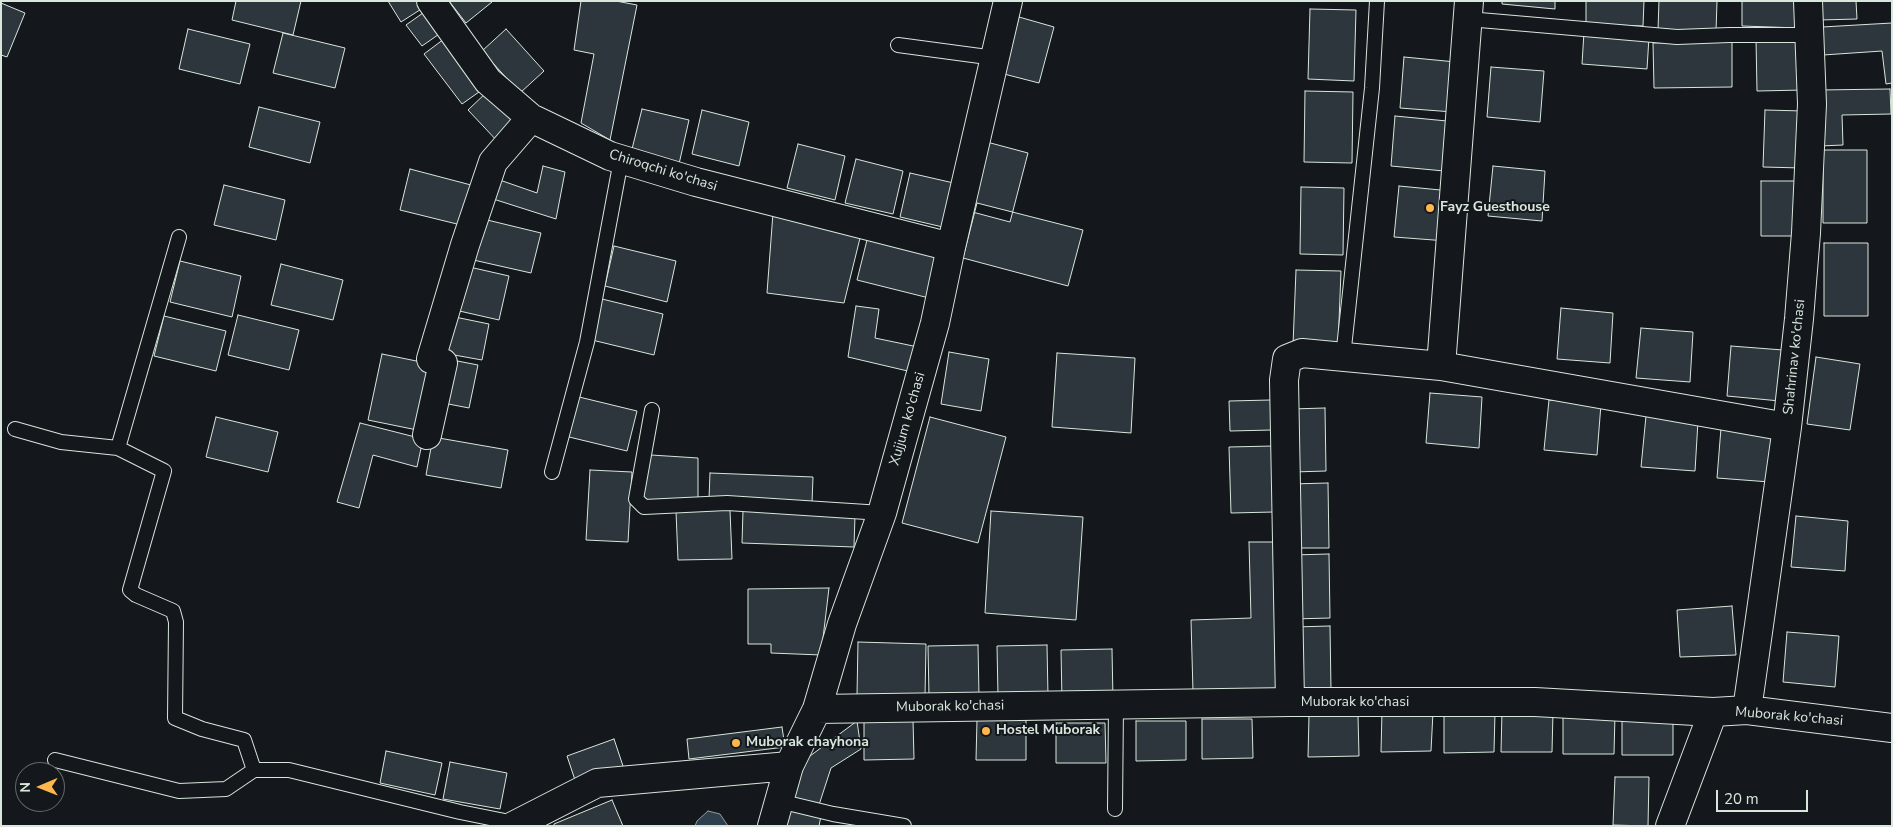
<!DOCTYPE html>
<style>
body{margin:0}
#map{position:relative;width:1893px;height:827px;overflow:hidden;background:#14181c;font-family:"Nunito Sans",sans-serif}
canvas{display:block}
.frame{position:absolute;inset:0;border:2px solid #d8e6dc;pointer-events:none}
.north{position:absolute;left:15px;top:762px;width:50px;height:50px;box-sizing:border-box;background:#14181c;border:1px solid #626a69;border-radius:50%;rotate:269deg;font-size:14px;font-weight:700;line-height:20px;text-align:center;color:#d8e6dc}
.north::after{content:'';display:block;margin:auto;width:18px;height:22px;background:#ffb74d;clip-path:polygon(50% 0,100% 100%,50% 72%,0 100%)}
.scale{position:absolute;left:1716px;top:790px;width:92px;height:22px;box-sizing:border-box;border:2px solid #d8e6dc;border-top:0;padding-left:6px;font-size:15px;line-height:18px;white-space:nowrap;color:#d8e6dc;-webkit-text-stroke:4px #14181c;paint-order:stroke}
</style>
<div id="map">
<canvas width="1893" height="827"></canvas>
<div class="frame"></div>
<div class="north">N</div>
<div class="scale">20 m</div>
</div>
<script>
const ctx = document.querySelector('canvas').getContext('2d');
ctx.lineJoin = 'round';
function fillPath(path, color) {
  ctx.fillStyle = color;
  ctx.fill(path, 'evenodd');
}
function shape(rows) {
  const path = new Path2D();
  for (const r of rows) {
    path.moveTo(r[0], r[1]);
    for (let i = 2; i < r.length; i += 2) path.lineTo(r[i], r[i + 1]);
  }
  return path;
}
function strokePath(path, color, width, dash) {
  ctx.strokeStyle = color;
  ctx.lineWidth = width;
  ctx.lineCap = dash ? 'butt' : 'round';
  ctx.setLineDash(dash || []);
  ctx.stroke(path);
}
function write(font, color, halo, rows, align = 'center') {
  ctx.font = font + ' "Nunito Sans",sans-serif';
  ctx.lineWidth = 4;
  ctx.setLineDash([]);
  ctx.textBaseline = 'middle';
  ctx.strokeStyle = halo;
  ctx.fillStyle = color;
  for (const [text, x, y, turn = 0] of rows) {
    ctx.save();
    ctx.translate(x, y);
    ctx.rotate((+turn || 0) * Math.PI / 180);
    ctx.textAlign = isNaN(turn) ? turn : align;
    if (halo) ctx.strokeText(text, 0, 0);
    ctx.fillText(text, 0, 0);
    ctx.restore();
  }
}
const water = shape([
 [708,811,720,814,728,826,695,826,697,821,708,811]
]);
const building = shape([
 [236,1,301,1,293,35,232,20,236,1],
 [388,1,423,1,426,6,401,22,388,1],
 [449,1,492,1,492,2,466,23,449,1],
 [581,1,616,1,637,5,610,140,581,123,594,54,574,50,581,1],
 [1502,1,1555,1,1555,9,1502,4,1502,1],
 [1586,1,1644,1,1643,26,1586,24,1586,1],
 [1659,1,1717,1,1716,32,1658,30,1659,1],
 [1742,1,1800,1,1799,28,1742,26,1742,1],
 [1818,1,1856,1,1857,19,1819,20,1818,1],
 [1,3,25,13,7,57,1,55,1,3],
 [430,8,445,30,422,46,406,25,430,8],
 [1310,9,1356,10,1354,81,1308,79,1310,9],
 [1019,17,1054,27,1039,83,1004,74,1019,17],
 [1892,23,1892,83,1886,84,1882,51,1823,55,1822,27,1892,23],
 [188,29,250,44,240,84,179,69,188,29],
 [506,29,544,71,520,93,482,51,506,29],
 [1584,32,1649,37,1647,69,1582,64,1584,32],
 [283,33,345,48,335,88,273,73,283,33],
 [448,36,486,87,462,104,424,54,448,36],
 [1803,38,1804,90,1757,91,1756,39,1803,38],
 [1732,41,1732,87,1654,88,1653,43,1732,41],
 [1404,57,1456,62,1453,112,1400,108,1404,57],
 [1491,67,1544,71,1540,122,1487,117,1491,67],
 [1890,89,1891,114,1842,115,1843,145,1820,146,1819,90,1890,89],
 [488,91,519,125,499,143,468,110,488,91],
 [1305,91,1353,92,1352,163,1304,162,1305,91],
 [259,107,320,122,310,163,249,147,259,107],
 [642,109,689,120,679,164,631,153,642,109],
 [702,110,749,122,739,166,692,154,702,110],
 [1765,110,1804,111,1802,168,1763,167,1765,110],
 [1395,116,1447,121,1444,171,1391,166,1395,116],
 [983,141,1028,153,1010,222,965,210,983,141],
 [798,144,845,156,835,200,787,188,798,144],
 [1823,150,1867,150,1867,223,1823,223,1823,150],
 [856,159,903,171,893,214,845,203,856,159],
 [543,166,565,172,556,219,487,197,494,178,537,193,543,166],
 [1493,166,1545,171,1542,221,1488,216,1493,166],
 [410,169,471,185,461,225,400,210,410,169],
 [910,173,958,184,947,228,900,217,910,173],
 [1761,181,1799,181,1799,236,1761,236,1761,181],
 [224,185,285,200,276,240,214,225,224,185],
 [1399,186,1451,191,1447,241,1394,237,1399,186],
 [1301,187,1344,188,1343,255,1300,254,1301,187],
 [977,203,1083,230,1068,286,963,258,977,203],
 [773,213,862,230,844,303,767,293,773,213],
 [479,218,541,233,531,273,469,259,479,218],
 [869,232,940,250,929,298,857,280,869,232],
 [1824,243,1868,243,1868,316,1824,316,1824,243],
 [614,246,676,261,667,302,605,286,614,246],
 [180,261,241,276,232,317,170,302,180,261],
 [281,264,343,280,333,320,271,305,281,264],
 [465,266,509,276,499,320,455,310,465,266],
 [1296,270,1341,271,1338,347,1293,345,1296,270],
 [602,299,663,314,654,355,592,340,602,299],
 [856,306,879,309,875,338,918,347,912,372,848,357,856,306],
 [1561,308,1613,313,1610,363,1557,359,1561,308],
 [238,315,299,330,289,370,228,355,238,315],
 [164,316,226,331,216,371,154,356,164,316],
 [450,316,489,324,482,360,443,353,450,316],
 [1641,328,1693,332,1690,382,1636,378,1641,328],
 [1731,346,1783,350,1780,401,1727,396,1731,346],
 [949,352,989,359,981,411,941,404,949,352],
 [1057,353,1135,358,1131,433,1052,427,1057,353],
 [382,354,436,365,422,431,368,420,382,354],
 [1816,357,1860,364,1850,430,1807,424,1816,357],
 [447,359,478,365,469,408,438,402,447,359],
 [1430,393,1482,397,1479,448,1426,443,1430,393],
 [575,396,637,411,627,451,565,436,575,396],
 [1271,400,1272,430,1230,431,1229,401,1271,400],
 [1549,400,1601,404,1597,455,1544,450,1549,400],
 [1325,408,1326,471,1293,472,1291,409,1325,408],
 [1646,416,1698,421,1695,471,1641,467,1646,416],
 [216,417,278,432,268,472,206,457,216,417],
 [930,417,1006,437,978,543,902,523,930,417],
 [360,423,423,439,417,467,373,455,359,508,337,502,360,423],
 [1721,428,1774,432,1770,482,1717,478,1721,428],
 [433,437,508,450,501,488,426,475,433,437],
 [1273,446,1274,512,1231,513,1229,447,1273,446],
 [651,455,698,458,698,501,642,501,651,455],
 [590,470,632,472,628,542,586,540,590,470],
 [710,473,813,477,812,503,709,499,710,473],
 [1328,483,1329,548,1292,548,1291,484,1328,483],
 [730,510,732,559,678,560,676,511,730,510],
 [743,511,855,515,854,547,742,543,743,511],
 [991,511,1083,517,1076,620,985,613,991,511],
 [1796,516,1848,521,1845,571,1791,567,1796,516],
 [1249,542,1276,542,1280,690,1193,692,1191,620,1251,618,1249,542],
 [1329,554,1330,618,1293,619,1292,555,1329,554],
 [829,588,821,655,771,653,771,644,748,644,748,589,829,588],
 [1732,606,1736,655,1680,657,1677,610,1732,606],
 [1330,626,1331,690,1294,691,1293,627,1330,626],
 [1787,632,1839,636,1835,687,1783,682,1787,632],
 [858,642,926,644,925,697,857,695,858,642],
 [978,645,979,696,929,697,928,646,978,645],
 [1047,645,1048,696,998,696,997,646,1047,645],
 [1112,649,1113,700,1062,701,1061,650,1112,649],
 [1382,711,1433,712,1431,751,1381,752,1382,711],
 [1444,711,1495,712,1494,752,1444,753,1444,711],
 [1502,711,1553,712,1552,752,1501,752,1502,711],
 [1563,713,1615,714,1614,754,1563,754,1563,713],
 [1622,714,1673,715,1673,755,1622,755,1622,714],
 [1309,716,1358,716,1359,756,1308,757,1309,716],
 [864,719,913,720,914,759,864,760,864,719],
 [1202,719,1252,719,1253,758,1202,759,1202,719],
 [977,720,1026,720,1026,760,976,760,977,720],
 [857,721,861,749,831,768,818,808,791,802,806,759,857,721],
 [1136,721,1186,721,1186,760,1136,761,1136,721],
 [1056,723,1105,723,1106,763,1056,763,1056,723],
 [782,727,785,747,689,759,687,739,782,727],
 [614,739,624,769,577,786,567,756,614,739],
 [386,751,442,763,435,795,380,783,386,751],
 [450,762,507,773,500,809,443,799,450,762],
 [1615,777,1649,777,1648,826,1613,825,1615,777],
 [612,800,623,826,554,826,554,824,612,800],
 [789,810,821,816,819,826,786,826,789,810]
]);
const service = shape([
 [1468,19,1677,37,1729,35,1810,35],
 [898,45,995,58],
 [1343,357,1372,88,1377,1],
 [652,410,636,499,644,507,727,503,882,513],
 [15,429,61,442,118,448,164,471,130,590,136,595,173,611,176,622,175,718,202,729,244,740,254,770,289,770,460,812,515,823],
 [118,448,179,237],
 [552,472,587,342,621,160],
 [55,760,179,791,226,789,254,770],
 [779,801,833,814,904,826],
 [1115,809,1116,705]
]);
const minor = shape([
 [431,1,488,81,531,118,610,156,696,182,951,247],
 [1441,366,1469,1],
 [427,435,443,363,431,359,465,245,493,162,531,118],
 [1290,702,1284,380,1287,359,1302,353,1441,366,1787,427],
 [817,709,1290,702,1535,702,1713,712,1747,710,1892,728],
 [1747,710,1787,427,1799,319,1806,233,1812,104,1808,1],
 [513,826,597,783,789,766],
 [772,826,789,766,817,709,842,624,882,513,935,323,951,247,1008,1],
 [1670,826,1713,712]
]);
const markers = [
 [1430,208,5,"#ffb74d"],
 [986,731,5,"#ffb74d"],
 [736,743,5,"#ffb74d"]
];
const streetNames = [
 ["Chiroqchi ko'chasi",663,171,17],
 ["Shahrinav ko'chasi",1795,357,-84],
 ["Xujjum ko'chasi",908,419,-74],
 ["Muborak ko'chasi",1355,703],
 ["Muborak ko'chasi",950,707,-1],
 ["Muborak ko'chasi",1789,717,5]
];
const poiNames = [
 ["Fayz Guesthouse",1440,208],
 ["Hostel Muborak",996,731],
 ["Muborak chayhona",746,743]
];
fillPath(water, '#2f3f4d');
strokePath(water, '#939e99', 1);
fillPath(building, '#2c363c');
strokePath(building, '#d8e6dc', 1);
strokePath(service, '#d8e6dc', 16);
strokePath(minor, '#d8e6dc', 30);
strokePath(service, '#14181c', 14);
strokePath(minor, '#14181c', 28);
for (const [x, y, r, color] of markers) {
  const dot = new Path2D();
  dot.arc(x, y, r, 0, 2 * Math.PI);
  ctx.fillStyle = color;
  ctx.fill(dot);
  strokePath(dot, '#14181c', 2);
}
write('14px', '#d8e6dc', '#14181c', streetNames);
write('bold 14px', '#d8e6dc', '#14181c', poiNames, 'left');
</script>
